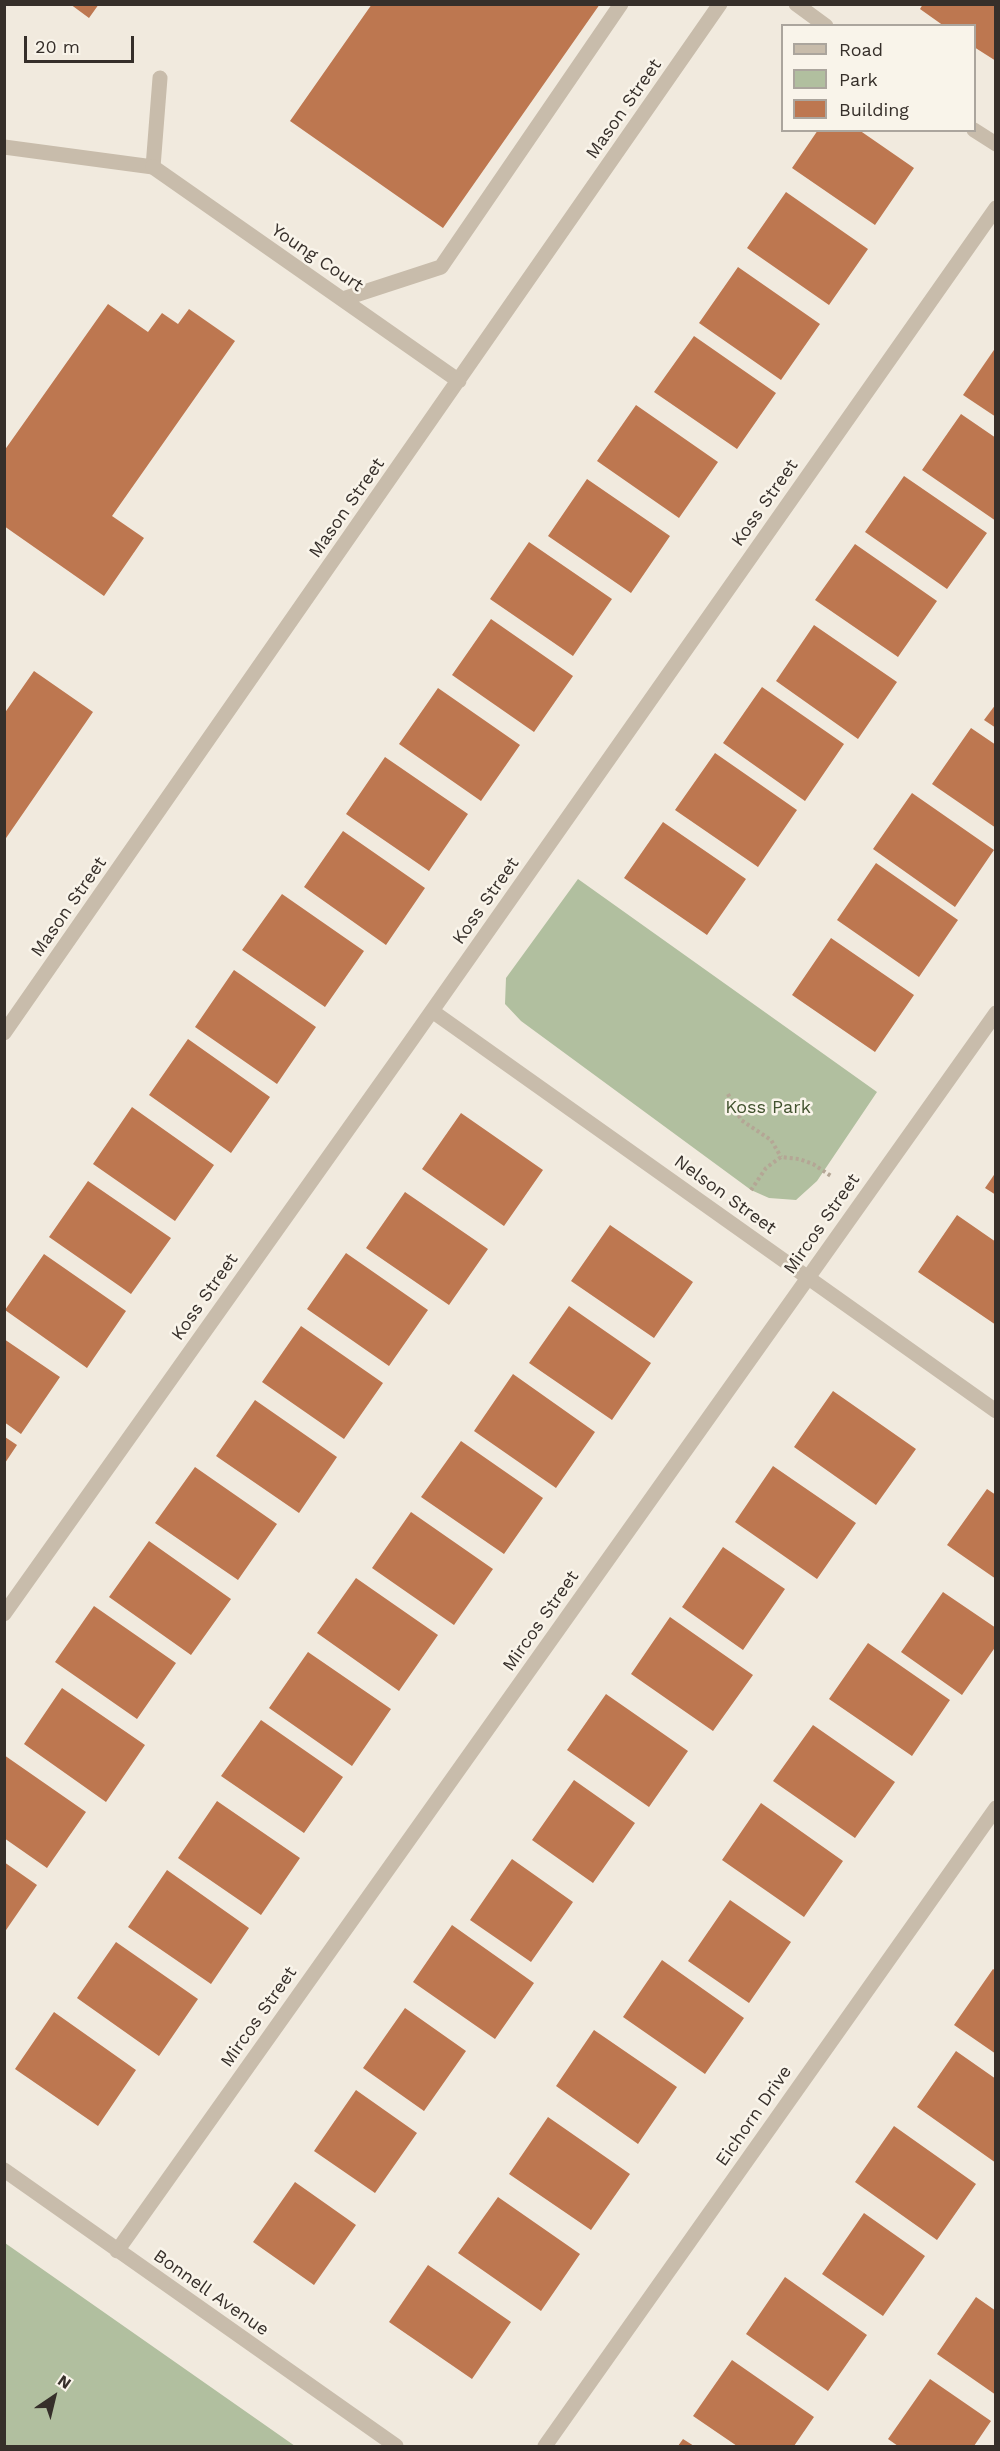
<!DOCTYPE html>
<style>
body{margin:0}
#map{position:relative;width:1000px;height:2451px;overflow:hidden;background:#f1eade;font-family:"Work Sans",sans-serif}
canvas{display:block}
.frame{position:absolute;inset:0;border:6px solid #362f2a;pointer-events:none}
.legend{position:absolute;left:781px;top:24px;width:195px;height:108px;box-sizing:border-box;background:#f9f4ea;border:2px solid #aba59d;margin:0;padding:8px 10px;list-style:none;font-size:18px;color:#362f2a}
.legend li{display:flex;align-items:center;gap:12px;height:30px}
.legend b{width:30px;border:2px solid #aba59d}
.north{position:absolute;left:24px;top:2367px;width:60px;height:60px;-webkit-text-stroke:4px #f9f4ea;paint-order:stroke;rotate:35deg;font-size:16px;font-weight:700;line-height:24px;text-align:center;color:#362f2a}
.north::after{content:'';display:block;margin:auto;width:21px;height:27px;background:#362f2a;clip-path:polygon(50% 0,100% 100%,50% 72%,0 100%)}
.scale{position:absolute;left:24px;top:36px;width:110px;height:27px;box-sizing:border-box;border:3px solid #362f2a;border-top:0;padding-left:8px;font-size:18px;line-height:21px;white-space:nowrap;color:#362f2a;-webkit-text-stroke:4px #f9f4ea;paint-order:stroke}
</style>
<div id="map">
<canvas width="1000" height="2451"></canvas>
<div class="frame"></div>
<ul class="legend">
<li><b style="height:8px;background:#c8bcab"></b>Road</li>
<li><b style="height:16px;background:#b1bf9f"></b>Park</li>
<li><b style="height:16px;background:#bd7750"></b>Building</li>
</ul>
<div class="north">N</div>
<div class="scale">20 m</div>
</div>
<script>
const ctx = document.querySelector('canvas').getContext('2d');
ctx.lineJoin = 'round';
function fillPath(path, color) {
  ctx.fillStyle = color;
  ctx.fill(path, 'evenodd');
}
function shape(rows) {
  const path = new Path2D();
  for (const r of rows) {
    path.moveTo(r[0], r[1]);
    for (let i = 2; i < r.length; i += 2) path.lineTo(r[i], r[i + 1]);
  }
  return path;
}
function strokePath(path, color, width, dash) {
  ctx.strokeStyle = color;
  ctx.lineWidth = width;
  ctx.lineCap = dash ? 'butt' : 'round';
  ctx.setLineDash(dash || []);
  ctx.stroke(path);
}
function write(font, color, halo, rows, align = 'center') {
  ctx.font = font + ' "Work Sans",sans-serif';
  ctx.lineWidth = 5;
  ctx.setLineDash([]);
  ctx.textBaseline = 'middle';
  ctx.strokeStyle = halo;
  ctx.fillStyle = color;
  for (const [text, x, y, turn = 0] of rows) {
    ctx.save();
    ctx.translate(x, y);
    ctx.rotate((+turn || 0) * Math.PI / 180);
    ctx.textAlign = isNaN(turn) ? turn : align;
    if (halo) ctx.strokeText(text, 0, 0);
    ctx.fillText(text, 0, 0);
    ctx.restore();
  }
}
const green = shape([
 [578,879,877,1092,817,1181,796,1200,769,1198,751,1190,521,1021,505,1004,506,978],
 [5,2243,295,2446,5,2446]
]);
const building = shape([
 [70,4,99,4,89,18],
 [372,4,600,4,443,228,290,121],
 [923,4,996,4,996,61,974,47,974,26,944,26,920,9],
 [818,130,859,130,914,168,875,225,792,168],
 [786,192,868,249,829,305,747,248],
 [738,267,820,324,781,380,699,323],
 [108,304,148,332,162,313,178,324,189,309,235,341,112,516,144,538,104,596,4,526,4,451],
 [694,336,776,393,737,449,654,392],
 [996,347,996,417,963,395],
 [636,405,718,462,679,518,597,461],
 [961,414,996,438,996,521,922,470],
 [904,476,987,533,947,589,865,532],
 [587,479,670,536,631,593,548,536],
 [529,542,612,599,573,656,490,599],
 [855,544,937,601,898,657,815,600],
 [491,619,573,676,534,732,452,675],
 [814,625,897,682,858,739,776,681],
 [34,671,93,712,4,841,4,714],
 [762,687,844,744,805,801,723,743],
 [438,688,520,745,481,801,399,744],
 [996,704,996,728,984,720],
 [971,728,996,745,996,828,932,784],
 [715,753,797,810,758,867,675,810],
 [385,757,468,814,429,871,346,814],
 [912,793,994,850,955,907,873,849],
 [663,822,746,879,707,935,624,878],
 [343,831,425,888,386,945,304,887],
 [876,863,958,920,919,977,837,920],
 [282,894,364,951,325,1007,242,950],
 [831,938,914,995,875,1052,792,995],
 [234,970,316,1027,277,1084,195,1027],
 [188,1039,270,1097,231,1153,149,1095],
 [132,1107,214,1165,175,1221,93,1164],
 [461,1113,543,1170,504,1226,422,1169],
 [996,1172,996,1195,985,1188],
 [88,1181,171,1238,131,1294,49,1237],
 [405,1192,488,1249,449,1305,366,1248],
 [957,1215,996,1242,996,1325,918,1272],
 [610,1225,693,1282,654,1338,571,1281],
 [346,1253,428,1310,389,1366,307,1309],
 [44,1254,126,1311,87,1368,5,1310],
 [569,1306,651,1363,612,1420,529,1363],
 [301,1326,383,1383,344,1439,262,1382],
 [4,1339,60,1377,21,1434,4,1422],
 [513,1374,595,1432,556,1488,474,1431],
 [833,1391,916,1449,876,1505,794,1447],
 [255,1400,337,1457,299,1513,216,1456],
 [5,1437,17,1445,5,1463],
 [461,1441,543,1498,504,1554,421,1497],
 [773,1466,856,1523,817,1579,735,1522],
 [195,1467,277,1524,238,1580,155,1523],
 [987,1489,996,1495,996,1579,947,1545],
 [411,1512,493,1569,454,1625,372,1568],
 [149,1541,231,1599,191,1655,109,1597],
 [723,1547,785,1589,743,1650,682,1607],
 [356,1578,438,1635,399,1691,317,1633],
 [943,1592,996,1628,996,1646,962,1695,901,1652],
 [94,1606,176,1663,137,1719,55,1662],
 [670,1617,753,1675,713,1731,631,1674],
 [868,1643,950,1700,912,1756,829,1699],
 [308,1652,391,1709,352,1766,269,1708],
 [62,1688,145,1745,106,1802,24,1744],
 [606,1694,688,1751,649,1807,567,1750],
 [261,1720,343,1777,304,1833,221,1776],
 [813,1725,895,1782,855,1838,773,1781],
 [4,1755,86,1812,47,1868,4,1838],
 [574,1780,635,1823,593,1883,532,1840],
 [217,1801,300,1858,261,1915,178,1858],
 [761,1803,843,1861,804,1917,722,1860],
 [512,1859,573,1902,531,1962,470,1920],
 [4,1862,37,1885,4,1933],
 [167,1870,249,1928,211,1984,128,1927],
 [730,1900,791,1942,749,2003,688,1961],
 [452,1925,534,1983,495,2039,413,1982],
 [116,1942,198,1999,159,2056,77,1998],
 [662,1960,744,2018,705,2074,623,2017],
 [993,1969,996,1971,996,2054,954,2025],
 [405,2008,466,2051,424,2111,363,2068],
 [54,2012,136,2070,98,2126,15,2069],
 [594,2030,677,2087,638,2144,556,2086],
 [956,2051,996,2079,996,2163,917,2107],
 [356,2090,417,2133,375,2193,314,2151],
 [548,2117,630,2174,591,2230,509,2174],
 [894,2126,976,2184,937,2240,855,2182],
 [295,2182,356,2225,314,2285,253,2242],
 [498,2197,580,2254,541,2311,458,2253],
 [864,2213,925,2256,883,2316,822,2274],
 [428,2265,511,2322,472,2379,389,2322],
 [785,2277,867,2335,828,2391,746,2334],
 [976,2297,996,2311,996,2395,937,2354],
 [732,2360,814,2417,794,2446,737,2446,693,2416],
 [930,2379,991,2421,974,2446,898,2446,888,2439],
 [683,2439,694,2446,678,2446]
]);
const path = shape([
 [728,1094,741,1120,771,1140,781,1157],
 [751,1190,766,1168,781,1157,799,1159,813,1164,831,1176]
]);
const lane = shape([
 [4,147,153,167,160,78],
 [343,299,441,267,621,4]
]);
const street = shape([
 [796,4,826,26],
 [974,130,996,144],
 [153,167,459,381],
 [432,1011,996,1411],
 [4,1033,720,4],
 [4,1614,408,1045,996,208],
 [4,2170,396,2446],
 [117,2251,996,1013],
 [545,2446,996,1808]
]);
const streetNames = [
 ["Mason Street",624,109,-55],
 ["Young Court",317,258,34],
 ["Koss Street",765,503,-55],
 ["Mason Street",347,508,-55],
 ["Koss Street",486,901,-55],
 ["Mason Street",69,907,-55],
 ["Nelson Street",725,1195,36],
 ["Mircos Street",822,1224,-55],
 ["Koss Street",205,1297,-55],
 ["Mircos Street",541,1621,-55],
 ["Mircos Street",259,2017,-55],
 ["Eichorn Drive",754,2116,-55],
 ["Bonnell Avenue",211,2293,35]
];
const parkNames = [
 ["Koss Park",768,1108]
];
fillPath(green, '#b1bf9f');
fillPath(building, '#bd7750');
strokePath(path, '#b4a695', 4, [3, 3]);
strokePath(lane, '#c8bcab', 15);
strokePath(street, '#c8bcab', 15);
write('18px', '#362f2a', '#f9f4ea', streetNames);
write('18px', '#42532f', '#f9f4ea', parkNames);
</script>
